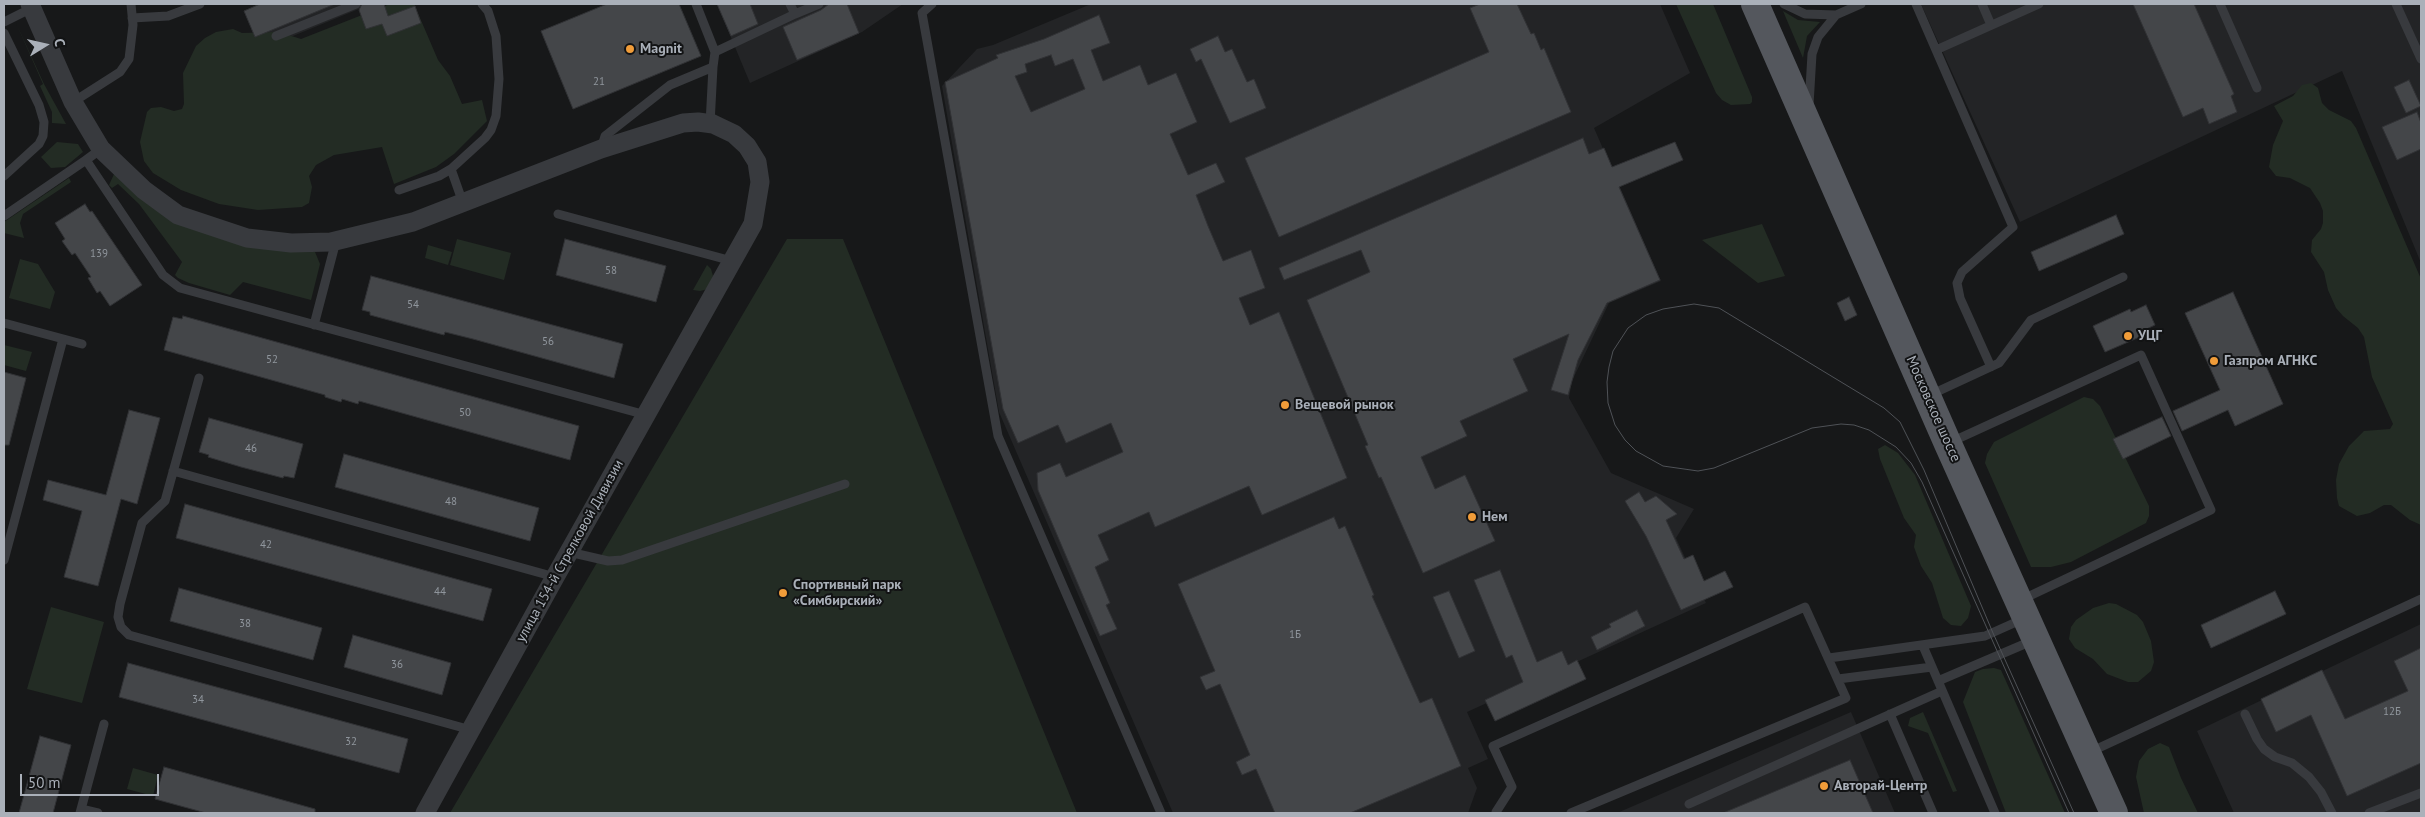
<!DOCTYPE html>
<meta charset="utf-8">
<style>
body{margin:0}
#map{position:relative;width:2425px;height:817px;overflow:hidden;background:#171819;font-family:"PT Sans",sans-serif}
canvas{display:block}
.frame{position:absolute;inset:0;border:5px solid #aab0b9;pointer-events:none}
.north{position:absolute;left:20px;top:20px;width:50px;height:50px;-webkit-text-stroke:4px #121314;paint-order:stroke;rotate:80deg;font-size:14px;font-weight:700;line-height:20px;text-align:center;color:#aab0b9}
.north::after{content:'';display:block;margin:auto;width:18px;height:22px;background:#aab0b9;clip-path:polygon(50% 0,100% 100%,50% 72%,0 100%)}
.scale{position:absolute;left:20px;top:774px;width:139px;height:22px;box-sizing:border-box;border:2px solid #aab0b9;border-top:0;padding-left:6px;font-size:15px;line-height:18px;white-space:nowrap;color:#aab0b9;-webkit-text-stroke:4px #121314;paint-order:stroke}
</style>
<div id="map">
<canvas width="2425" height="817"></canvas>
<div class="frame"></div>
<div class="north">С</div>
<div class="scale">50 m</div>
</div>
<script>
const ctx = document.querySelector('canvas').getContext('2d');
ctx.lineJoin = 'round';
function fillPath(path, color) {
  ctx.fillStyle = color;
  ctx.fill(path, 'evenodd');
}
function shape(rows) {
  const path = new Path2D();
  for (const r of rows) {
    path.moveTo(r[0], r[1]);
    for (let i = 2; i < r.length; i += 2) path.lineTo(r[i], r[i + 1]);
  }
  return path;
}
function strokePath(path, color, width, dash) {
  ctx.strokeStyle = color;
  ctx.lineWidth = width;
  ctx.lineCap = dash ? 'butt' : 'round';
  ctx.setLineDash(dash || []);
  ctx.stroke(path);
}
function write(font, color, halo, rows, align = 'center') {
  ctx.font = font + ' "PT Sans",sans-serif';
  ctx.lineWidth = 4;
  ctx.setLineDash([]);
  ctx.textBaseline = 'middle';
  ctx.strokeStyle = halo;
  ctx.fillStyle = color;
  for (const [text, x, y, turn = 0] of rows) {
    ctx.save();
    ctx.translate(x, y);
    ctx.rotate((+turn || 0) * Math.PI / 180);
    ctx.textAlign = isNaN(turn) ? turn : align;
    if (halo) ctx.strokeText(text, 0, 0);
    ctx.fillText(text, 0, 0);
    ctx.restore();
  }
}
const built = shape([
 [255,4,371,4,271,45],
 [717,4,903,4,862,32,750,83],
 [1091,4,1660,4,1690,73,1594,128,1661,281,1609,303,1572,381,1569,398,1611,473,1694,509,1676,538,1706,603,1467,712,1488,759,1468,768,1477,788,1468,813,1173,813,999,412,942,86,977,49,993,45],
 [1921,4,2421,4,2421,263,2342,71,2020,222],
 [2421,624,2421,813,2234,813,2197,731],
 [1851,712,1895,813,1617,813]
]);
const green = shape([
 [390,4,414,4,438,60,450,76,462,104,482,100,487,121,454,154,436,167,394,184,382,147,334,155,316,165,309,176,312,187,309,203,302,207,258,210,219,204,181,190,153,173,144,161,140,142,147,112,151,108,161,107,174,111,182,109,184,104,183,73,196,46,205,38,216,32,233,29,242,33,279,32,301,39],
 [1676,4,1713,4,1752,97,1752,102,1750,104,1731,105,1722,100,1716,93],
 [1783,11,1798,20,1820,22,1807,36,1803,58],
 [16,23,44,84,66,124,52,123,52,112,40,86,43,84],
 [2311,83,2318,88,2322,103,2329,110,2351,121,2356,128,2421,279,2421,525,2410,520,2391,505,2384,505,2370,513,2357,516,2339,506,2337,498,2336,480,2339,464,2349,446,2364,431,2390,429,2393,424,2372,377,2364,337,2358,328,2343,316,2336,308,2328,290,2324,272,2311,252,2312,240,2321,229,2323,223,2323,211,2320,203,2310,188,2290,178,2276,176,2269,167,2273,145,2283,121,2274,106,2293,96,2302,85],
 [57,142,78,144,83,152,65,167,51,168,41,157],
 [115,172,142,195,315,252,320,264,311,300,243,282,230,295,189,283,178,278,175,275,182,262,139,204,118,184,112,188,109,185],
 [69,178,71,182,23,214,20,223,24,238,4,233,4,222],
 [1762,224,1785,276,1758,283,1702,240],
 [457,239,511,253,504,280,450,265],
 [787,239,843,239,1077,813,450,813],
 [428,245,452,252,448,265,425,258],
 [20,259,38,264,55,292,50,309,9,298],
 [707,265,711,269,713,276,708,289,700,291,693,290],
 [4,345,32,352,26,371,4,365],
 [2084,397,2093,399,2100,406,2149,506,2149,516,2146,523,2071,562,2051,567,2031,567,1985,463,1987,454,1994,442],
 [1885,445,1898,453,1915,475,1971,606,1968,618,1961,626,1951,625,1943,618,1932,583,1921,566,1914,547,1916,535,1904,518,1880,459,1878,449],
 [2109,603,2116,604,2137,615,2143,622,2151,641,2154,662,2151,671,2138,682,2128,682,2107,674,2093,659,2075,648,2069,639,2071,627,2076,620,2093,608],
 [51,607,104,622,82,703,27,689],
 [1994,668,2001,670,2065,813,2006,813,1963,702,1975,672,1983,669],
 [1923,712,1957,791,1953,792,1928,733,1908,726,1910,718],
 [2160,743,2169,747,2181,778,2198,813,2144,813,2136,777,2139,761,2148,749],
 [133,768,158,775,153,796,127,789]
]);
const building = shape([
 [260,4,335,4,255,37,244,11,260,4],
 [362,4,384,4,388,16,415,6,421,23,387,36,382,24,366,29,359,10,362,4],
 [607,4,679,4,701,56,573,109,541,31,607,4],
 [717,4,750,4,758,24,731,36,717,4],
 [829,4,847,4,859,33,797,60,783,27,821,10,829,4],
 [1480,4,1517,4,1531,34,1534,33,1541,50,1544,48,1571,112,1279,237,1245,158,1489,52,1470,8,1480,4],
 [2133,4,2194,4,2234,94,2231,96,2237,112,2209,124,2203,108,2183,117,2133,4],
 [1099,15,1110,43,1091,50,1103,81,1140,65,1148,85,1176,73,1197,122,1170,134,1188,175,1216,163,1225,182,1196,195,1208,226,1223,261,1251,250,1265,288,1239,298,1250,325,1279,312,1347,478,1262,515,1249,486,1155,527,1149,512,1098,535,1109,560,1095,567,1110,603,1106,605,1117,629,1100,636,1038,490,1037,473,1060,463,1066,477,1123,452,1111,423,1066,443,1058,425,1018,443,1003,409,945,82,998,58,996,55,1044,39,1099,15],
 [1051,55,1055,66,1073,59,1085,89,1031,112,1015,76,1027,72,1025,64,1051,55],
 [1218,36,1225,52,1232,49,1247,82,1254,79,1266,108,1230,123,1201,59,1196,62,1190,49,1218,36],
 [2409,80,2421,106,2406,113,2394,87,2409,80],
 [2417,112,2421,123,2421,149,2397,160,2382,127,2417,112],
 [1583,138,1589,154,1604,148,1612,167,1675,142,1683,160,1619,187,1660,280,1607,303,1578,360,1568,395,1551,390,1569,334,1513,359,1528,391,1460,421,1467,436,1421,457,1435,489,1465,475,1495,541,1423,573,1381,477,1379,478,1365,446,1368,445,1307,300,1370,272,1361,250,1284,280,1279,268,1583,138],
 [85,204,90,212,92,211,142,285,110,306,100,291,97,293,88,278,91,277,75,253,72,255,62,241,65,239,55,223,85,204],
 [2116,215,2124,234,2039,271,2031,252,2116,215],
 [565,239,666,266,656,302,556,275,565,239],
 [371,276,623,344,614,378,473,339,445,332,444,335,370,315,370,312,362,310,371,276],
 [2233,292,2283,404,2235,426,2228,410,2182,431,2173,411,2220,390,2185,313,2233,292],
 [1849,297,1857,315,1845,321,1837,303,1849,297],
 [2146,305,2155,325,2140,332,2142,336,2105,352,2093,326,2130,309,2131,312,2146,305],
 [183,316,579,426,570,460,359,401,358,404,342,399,341,402,325,397,325,395,164,350,173,317,182,319,183,316],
 [4,372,26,378,9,445,4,445,4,372],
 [129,410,160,418,137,504,121,499,98,586,64,577,82,511,43,500,48,480,106,495,129,410],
 [2162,417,2171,436,2123,459,2113,439,2162,417],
 [209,418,303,444,294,478,284,476,283,478,241,467,208,457,209,455,199,452,209,418],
 [344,454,539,508,530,541,335,487,344,454],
 [1639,492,1645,502,1656,496,1677,514,1666,520,1684,559,1693,555,1704,581,1725,571,1733,587,1681,610,1646,536,1625,501,1639,492],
 [185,504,492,589,483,621,176,538,185,504],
 [1334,517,1339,529,1345,526,1374,595,1372,596,1420,703,1432,698,1461,766,1350,813,1275,813,1256,769,1242,775,1236,762,1250,755,1220,684,1206,690,1200,677,1215,671,1178,584,1334,517],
 [1500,570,1537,662,1562,651,1568,665,1577,660,1586,679,1495,721,1485,700,1523,682,1512,655,1506,658,1474,580,1500,570],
 [179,588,322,628,313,660,170,621,179,588],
 [1449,591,1475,651,1459,658,1433,597,1449,591],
 [2275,591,2286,614,2211,648,2201,625,2275,591],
 [1637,610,1645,626,1597,650,1591,637,1611,627,1609,624,1637,610],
 [353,635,451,663,442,695,344,667,353,635],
 [2421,648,2421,763,2347,796,2311,715,2276,732,2261,699,2322,670,2345,719,2408,691,2394,661,2421,648],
 [128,663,408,739,399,773,119,697,128,663],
 [40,736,71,745,53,813,19,813,40,736],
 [1850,760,1873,813,1723,813,1850,760],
 [164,767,315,809,315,813,206,813,155,799,164,767]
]);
const lane = shape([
 [932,4,922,13,998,436,1161,813],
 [1784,4,1805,14,1836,15],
 [1916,4,2013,227,1962,272,1957,283,1960,298,1991,367],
 [1982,4,1991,25],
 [2220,4,2257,88],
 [2396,4,2421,59],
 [795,14,819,4],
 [132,18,168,16,200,4],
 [4,22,32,8],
 [4,33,39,105,44,122,43,136,39,144,4,176],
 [276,36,356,4],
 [1936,50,2039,4],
 [715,52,795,14,790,4],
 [73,102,120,72,129,59,133,25,131,4],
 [1809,105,1812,54,1818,37,1836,15,1861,4],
 [710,124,713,67],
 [101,149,86,160,163,275,180,288,646,415],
 [601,149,605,136,670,85,713,67,715,52,696,4],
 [399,190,439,176,451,169],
 [463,203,451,169,485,138,491,130,496,116,499,79,496,36,488,11,482,4],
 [558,214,732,261],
 [4,216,86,160],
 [4,323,82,344],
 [314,325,336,241],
 [199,378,165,501,142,523,120,604,118,617,121,627,129,635,471,730],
 [1930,395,1999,363,2031,320,2123,277],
 [1951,442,2141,355,2211,510,2021,600],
 [173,471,555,577],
 [569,552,608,561,622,560,845,484],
 [4,560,63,339],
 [1923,646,1995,813],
 [1829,658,1985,636,2023,619],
 [1838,679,1932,667],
 [1938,681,2034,640],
 [1890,714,1933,813],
 [2245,714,2257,739,2264,749,2275,757,2292,763,2309,777,2321,792,2332,813],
 [2090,752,2421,599],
 [1689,804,1942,691],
 [81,809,98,813],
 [1496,812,1512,787,1493,746,1805,607,1846,698,1571,813],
 [80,813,104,724],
 [2369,813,2421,793]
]);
const street = shape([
 [30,4,73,102,101,149,144,190,178,215,247,238,291,243,331,242,413,222,601,149,683,123,698,122,713,124,734,134,747,146,757,162,760,182,753,224,555,577,425,813]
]);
const primary = shape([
 [1755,4,1948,444,2114,813]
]);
const tram = shape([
 [2069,813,1922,482,1911,463,1896,447,1869,430,1854,425,1841,424,1812,428,1714,468,1698,471,1663,466,1636,451,1625,440,1615,425,1608,403,1607,382,1609,367,1613,351,1628,328,1646,315,1663,309,1694,304,1719,308,1884,408,1900,422,1924,470,1993,633,2074,813]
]);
const markers = [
 [630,49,5,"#f09c39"],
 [2128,336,5,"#f09c39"],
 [2214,361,5,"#f09c39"],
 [1285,405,5,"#f09c39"],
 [1472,517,5,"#f09c39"],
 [783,593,5,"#f09c39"],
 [1824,786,5,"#f09c39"]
];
const numberNames = [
 ["21",599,82],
 ["139",99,254],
 ["58",611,271],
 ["54",413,305],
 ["56",548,342],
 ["52",272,360],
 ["50",465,413],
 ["46",251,449],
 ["48",451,502],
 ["42",266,545],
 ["44",440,592],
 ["38",245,624],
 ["1Б",1295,635],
 ["36",397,665],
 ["34",198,700],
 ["12Б",2392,712],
 ["32",351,742]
];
const poiNames = [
 ["Magnit",640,49],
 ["УЦГ",2138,336],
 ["Газпром АГНКС",2224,361],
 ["Вещевой рынок",1295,405],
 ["Нем",1482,517],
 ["Спортивный парк",793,585],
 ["«Симбирский»",793,601],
 ["Авторай-Центр",1834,786]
];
const streetNames = [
 ["Московское шоссе",1933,409,66],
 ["улица 154-й Стрелковой Дивизии",570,551,-61]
];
fillPath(built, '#232426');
fillPath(green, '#232c24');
fillPath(building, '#444649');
strokePath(building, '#313235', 1);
strokePath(lane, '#383a3e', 9);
strokePath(street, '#383a3e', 19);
strokePath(primary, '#54575d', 28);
strokePath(tram, '#4f5257', 1);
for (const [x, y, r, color] of markers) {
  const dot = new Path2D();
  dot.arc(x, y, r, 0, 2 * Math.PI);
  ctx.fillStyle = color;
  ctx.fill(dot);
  strokePath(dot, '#121314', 2);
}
write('11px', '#90969d', null, numberNames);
write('bold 14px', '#aab0b9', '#121314', poiNames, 'left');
write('14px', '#aab0b9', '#121314', streetNames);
</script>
